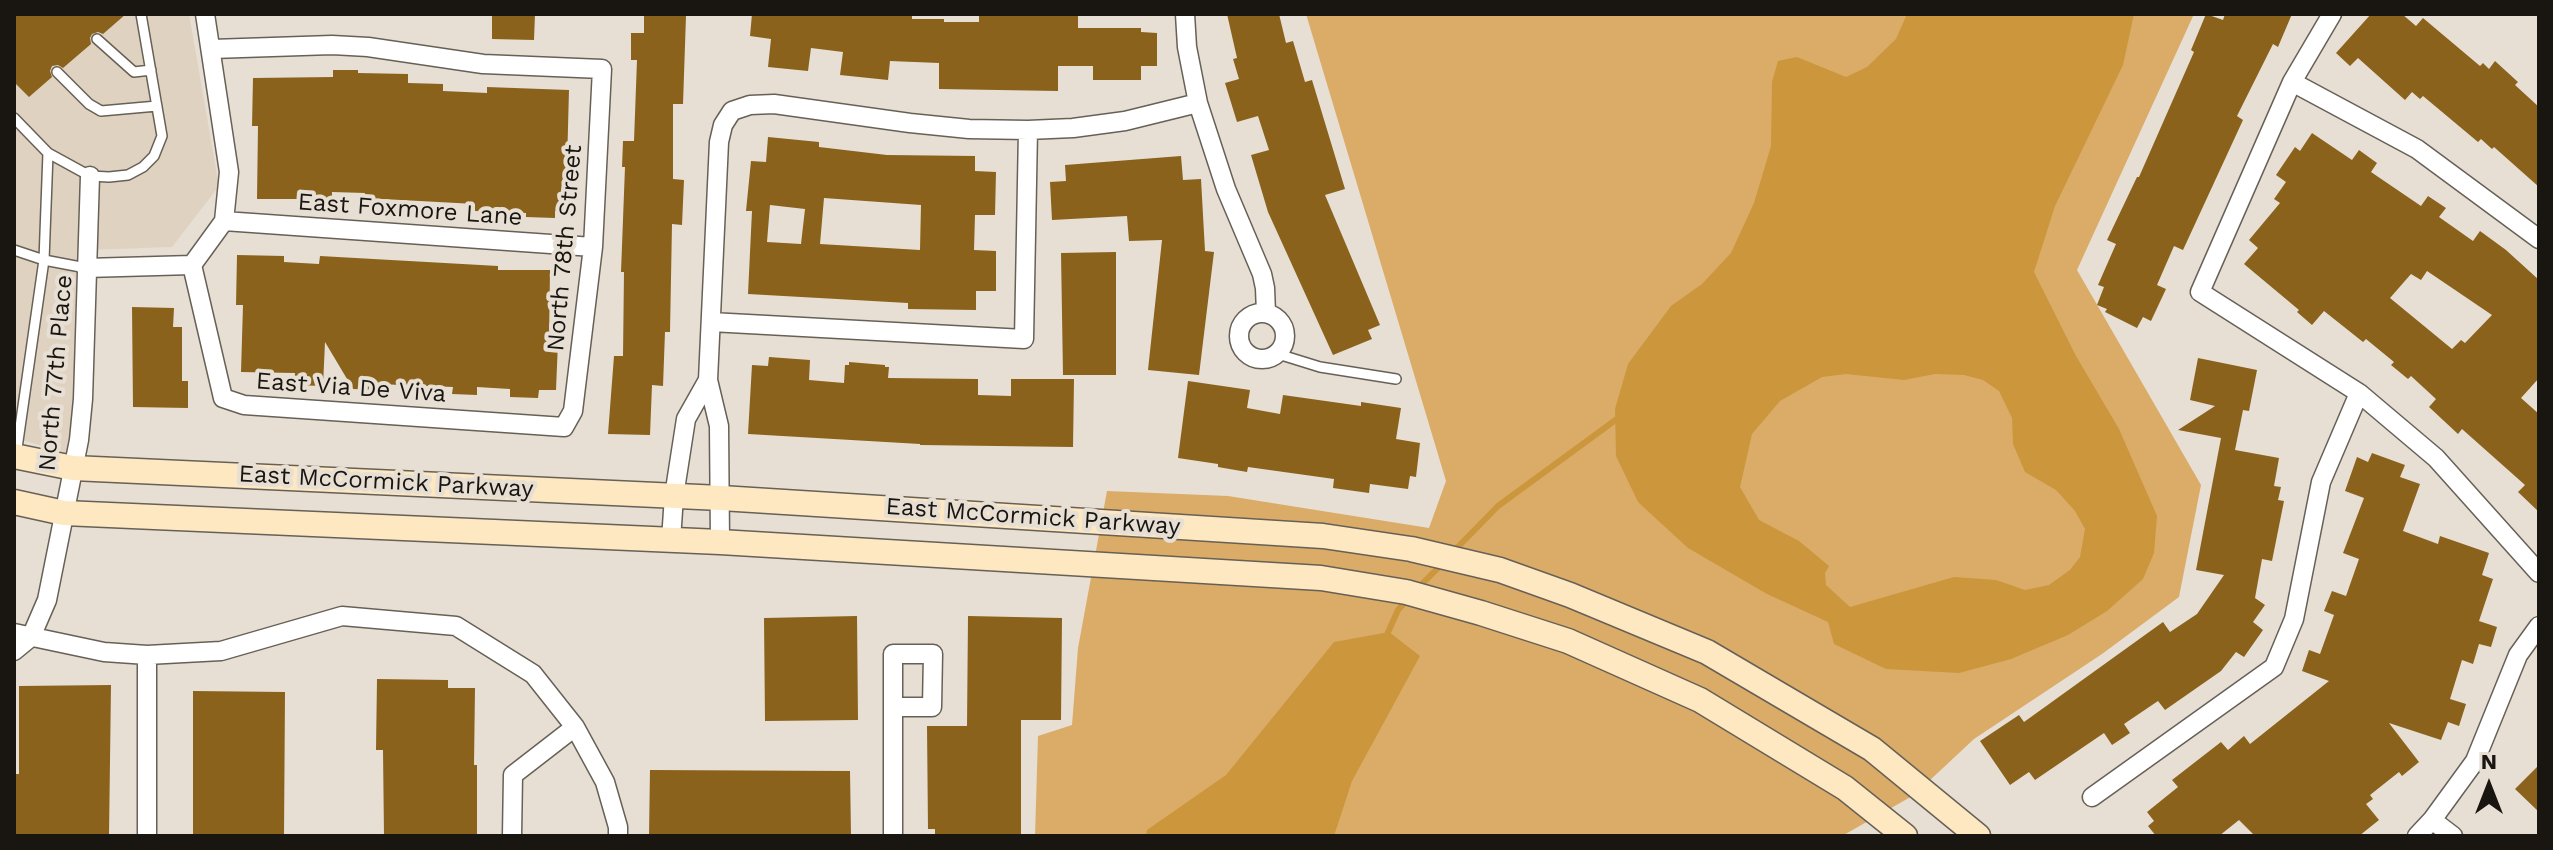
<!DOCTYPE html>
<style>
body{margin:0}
#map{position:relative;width:2553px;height:850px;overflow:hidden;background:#e7dfd4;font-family:"Work Sans",sans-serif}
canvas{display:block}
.frame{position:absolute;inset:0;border:16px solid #191612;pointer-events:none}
.north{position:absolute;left:2449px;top:746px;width:80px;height:80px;-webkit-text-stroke:6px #e7dfd4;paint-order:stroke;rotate:0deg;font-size:22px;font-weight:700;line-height:32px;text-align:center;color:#191612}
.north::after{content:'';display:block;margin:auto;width:28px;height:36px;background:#191612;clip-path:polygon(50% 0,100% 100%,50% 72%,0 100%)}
</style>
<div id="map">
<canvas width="2553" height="850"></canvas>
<div class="frame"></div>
<div class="north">N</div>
</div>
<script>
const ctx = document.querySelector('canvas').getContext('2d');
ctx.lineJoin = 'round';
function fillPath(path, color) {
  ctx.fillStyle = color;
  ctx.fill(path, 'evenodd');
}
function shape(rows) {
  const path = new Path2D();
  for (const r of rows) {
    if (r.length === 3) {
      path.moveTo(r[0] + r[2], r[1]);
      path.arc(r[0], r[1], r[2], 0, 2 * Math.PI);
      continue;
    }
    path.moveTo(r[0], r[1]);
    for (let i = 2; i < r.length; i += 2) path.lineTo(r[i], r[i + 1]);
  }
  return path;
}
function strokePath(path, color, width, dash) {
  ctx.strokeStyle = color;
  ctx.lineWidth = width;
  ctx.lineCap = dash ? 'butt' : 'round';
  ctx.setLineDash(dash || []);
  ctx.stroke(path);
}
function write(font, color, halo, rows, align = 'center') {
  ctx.font = font + ' "Work Sans",sans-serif';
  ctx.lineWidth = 8;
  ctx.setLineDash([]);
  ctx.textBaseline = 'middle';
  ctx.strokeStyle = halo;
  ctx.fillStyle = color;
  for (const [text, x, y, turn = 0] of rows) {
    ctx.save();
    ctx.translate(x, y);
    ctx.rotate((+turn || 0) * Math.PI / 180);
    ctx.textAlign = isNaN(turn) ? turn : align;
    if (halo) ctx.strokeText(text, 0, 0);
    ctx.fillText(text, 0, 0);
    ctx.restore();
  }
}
const built = shape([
 [14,14,189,14,219,186,172,247,88,250,68,453,14,438]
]);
const green = shape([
 [1306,14,2194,14,2077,270,2201,485,2179,597,2102,654,1974,739,1914,795,1842,836,1035,836,1038,736,1072,725,1078,648,1107,491,1228,496,1429,528,1446,481]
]);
const water = shape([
 [1907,14,2134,14,2123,65,2055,206,2034,272,2076,356,2119,429,2157,516,2154,553,2143,579,2107,611,2068,635,2011,659,1959,673,1886,669,1834,644,1828,622,1767,594,1688,548,1638,502,1616,456,1615,409,1628,364,1671,306,1702,284,1731,253,1754,203,1771,146,1772,82,1778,61,1797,57,1846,77,1867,67,1896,39],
 [1846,374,1904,380,1935,374,1964,375,1983,380,1999,391,2012,418,2013,444,2025,472,2056,490,2075,511,2085,529,2080,557,2070,570,2049,585,2025,590,1996,580,1954,577,1850,607,1826,585,1825,573,1829,566,1799,541,1759,520,1740,487,1752,434,1780,401,1822,377],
 [1389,632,1420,656,1352,781,1334,836,1146,836,1147,830,1226,775,1334,642]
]);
const stream = shape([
 [1453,552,1498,506,1621,416],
 [1417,589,1443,563],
 [1385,639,1398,610,1407,600]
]);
const building = shape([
 [14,14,126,14,103,34,98,32,92,34,90,38,91,44,63,68,58,65,52,66,50,71,52,77,29,97,14,82],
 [492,14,535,14,534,40,492,39],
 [752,14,912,14,912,19,944,19,944,22,979,22,979,15,1078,15,1078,28,1141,28,1141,32,1157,33,1157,66,1141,66,1141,80,1093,80,1093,66,1058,66,1058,91,939,89,939,63,890,61,888,80,840,75,843,52,811,48,808,71,768,67,771,39,750,36],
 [1227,14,1279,14,1286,43,1293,41,1305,82,1312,80,1345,189,1325,195,1380,325,1368,330,1372,339,1333,355,1268,212,1251,155,1269,150,1258,116,1237,122,1225,83,1239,79,1233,59,1237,58],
 [2206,14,2223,20,2225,14,2292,14,2278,47,2273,44,2237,116,2243,120,2183,250,2174,246,2157,285,2166,289,2151,321,2143,317,2137,328,2105,312,2107,309,2097,305,2104,287,2098,285,2116,244,2107,240,2137,177,2139,177,2194,52,2191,50],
 [2371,14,2402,14,2416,26,2423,18,2480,66,2483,63,2489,69,2495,61,2518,82,2515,85,2539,107,2539,187,2494,147,2492,149,2481,139,2478,142,2423,96,2420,99,2412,92,2405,100,2358,58,2350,66,2336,53],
 [644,15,686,16,683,104,673,104,673,179,684,180,682,225,672,224,670,332,665,332,663,386,652,385,650,435,608,434,614,356,623,356,624,272,621,272,625,167,622,167,623,141,634,141,637,60,631,60,631,33,644,33],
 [333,70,358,70,358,73,408,74,408,83,443,84,443,91,487,93,487,87,569,90,567,165,575,165,573,212,555,211,555,218,526,217,526,213,475,211,475,204,364,198,365,193,332,192,332,199,257,199,258,126,252,126,253,78,333,77],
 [2312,133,2352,160,2359,150,2377,163,2371,172,2421,206,2428,196,2446,208,2439,217,2473,241,2480,231,2506,250,2539,280,2539,378,2521,398,2539,414,2539,512,2518,492,2525,485,2462,429,2458,434,2429,407,2436,399,2411,376,2408,379,2391,365,2394,362,2366,339,2363,342,2324,311,2312,325,2297,312,2299,310,2244,264,2258,248,2249,240,2280,203,2274,199,2286,182,2276,175,2295,147,2300,151],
 [2427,271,2492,315,2465,343,2461,340,2452,349,2390,298,2411,274,2421,280],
 [768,137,819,142,819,147,887,155,975,156,975,171,996,172,995,215,975,215,974,250,996,251,996,291,976,291,976,310,908,309,908,303,748,294,752,211,746,211,751,161,766,162],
 [824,198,921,205,920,250,820,244],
 [770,205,805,209,801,244,767,242],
 [1181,156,1183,180,1201,179,1205,251,1214,252,1199,375,1148,370,1162,240,1129,241,1127,216,1052,220,1050,182,1066,181,1065,165],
 [1116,252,1116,375,1063,375,1061,253],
 [237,255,284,256,284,262,319,264,320,256,498,266,498,270,550,270,549,342,558,342,556,390,539,390,538,398,510,397,510,389,477,387,477,395,452,394,453,387,377,384,377,390,353,389,325,342,323,386,294,385,295,373,241,372,243,305,236,305],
 [132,307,174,308,173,327,182,327,182,381,188,381,188,408,133,407],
 [769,357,810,360,809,380,844,383,845,365,849,365,849,362,885,365,885,367,889,367,888,378,978,379,978,395,1011,396,1011,379,1074,379,1073,447,920,445,920,444,748,434,752,365,768,366],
 [2198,358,2257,370,2249,411,2243,410,2235,450,2279,458,2274,486,2281,487,2278,500,2284,501,2272,561,2262,559,2255,598,2265,605,2253,622,2263,630,2244,657,2236,652,2221,671,2165,710,2158,701,2124,724,2130,733,2112,745,2104,733,2035,780,2029,772,2010,785,1980,741,2019,715,2024,722,2163,622,2170,632,2197,614,2224,575,2196,570,2221,438,2178,430,2215,406,2190,400],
 [1188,381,1250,390,1247,408,1280,414,1283,395,1361,406,1361,402,1401,408,1396,439,1420,443,1416,477,1410,476,1408,489,1370,484,1369,493,1333,488,1334,479,1248,467,1247,472,1218,467,1218,464,1178,458],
 [2372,453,2405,465,2400,477,2420,484,2403,531,2438,544,2440,536,2489,553,2482,575,2493,579,2479,621,2497,627,2491,647,2479,644,2473,664,2462,660,2450,699,2466,704,2459,726,2448,722,2441,740,2389,723,2419,762,2402,776,2399,772,2370,795,2373,799,2366,804,2379,820,2359,836,2255,836,2239,820,2219,836,2156,836,2148,826,2154,821,2147,812,2178,787,2172,780,2221,742,2228,750,2244,736,2250,744,2329,681,2302,671,2309,650,2320,654,2334,615,2324,611,2332,591,2346,596,2359,559,2343,553,2364,498,2345,491,2357,457,2368,462],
 [857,616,858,720,765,721,764,618],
 [968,616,1062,618,1061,720,1021,720,1021,836,935,836,935,829,928,829,927,726,967,726],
 [377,679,448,680,448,688,475,688,474,765,477,765,477,836,384,836,383,750,376,750],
 [111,685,109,836,14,836,14,774,19,774,19,686],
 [193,691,285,692,284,836,193,836],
 [2539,765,2539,812,2515,789],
 [650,770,850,771,851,836,649,836]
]);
const lane = shape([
 [97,39,134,72,151,70],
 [57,72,89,104,101,111,157,106],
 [14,118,48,153,90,176,109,177,128,175,143,167,154,156,162,136,141,14],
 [14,250,44,260,86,268],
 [1278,354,1320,367,1396,379],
 [16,455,44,260,48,153]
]);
const street = shape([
 [1185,14,1187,47,1198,103,1226,189,1262,274,1265,288,1266,313],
 [2332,14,2292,82,2200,292,2359,393,2436,458,2539,573],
 [2292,82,2417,149,2539,239],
 [224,221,593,247],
 [192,265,223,398,244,405,564,427,573,411,593,247,602,69,483,64,368,47,332,45,212,49],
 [192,265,224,221,229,172,205,14],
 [86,268,192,265],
 [1262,336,23],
 [711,322,1024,339,1028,130],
 [708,380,719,426,720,542],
 [671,540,674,496,686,419,708,380,719,142,723,125,732,111,750,105,774,104,910,123,969,129,1028,130,1073,128,1125,121,1198,103],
 [14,633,104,652,147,655,221,651,342,616,456,626,533,674,575,727,605,782,618,827,618,836],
 [14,651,31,637,47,600,79,440,83,399,90,176],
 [147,655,147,836],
 [893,707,932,707,933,654,893,654,893,836],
 [2092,797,2274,667,2294,619,2321,482,2359,393],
 [2432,820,2453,836],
 [512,836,513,775,575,727],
 [2417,836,2432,820,2475,761,2518,655,2539,626]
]);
const secondary = shape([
 [14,456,73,468,721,498,1323,536,1411,549,1500,570,1570,595,1707,652,1872,749,1978,836],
 [14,502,64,513,720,542,1321,578,1406,592,1481,613,1568,641,1700,700,1845,788,1905,836]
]);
const streetNames = [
 ["East Foxmore Lane",410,210,4],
 ["North 78th Street",565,248,-85],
 ["North 77th Place",56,373,-85],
 ["East Via De Viva",351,388,4],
 ["East McCormick Parkway",386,482,3],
 ["East McCormick Parkway",1033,517,4]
];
fillPath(built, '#dfd2c1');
fillPath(green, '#daac67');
fillPath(water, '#cc963c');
strokePath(stream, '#cc963c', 6);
fillPath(building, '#8a621b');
strokePath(lane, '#676056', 12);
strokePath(street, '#676056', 21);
strokePath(secondary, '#676056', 27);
strokePath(lane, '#fff', 9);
strokePath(street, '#fff', 18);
strokePath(secondary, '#fde8c1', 24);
write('24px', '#191612', '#e7dfd4', streetNames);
</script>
